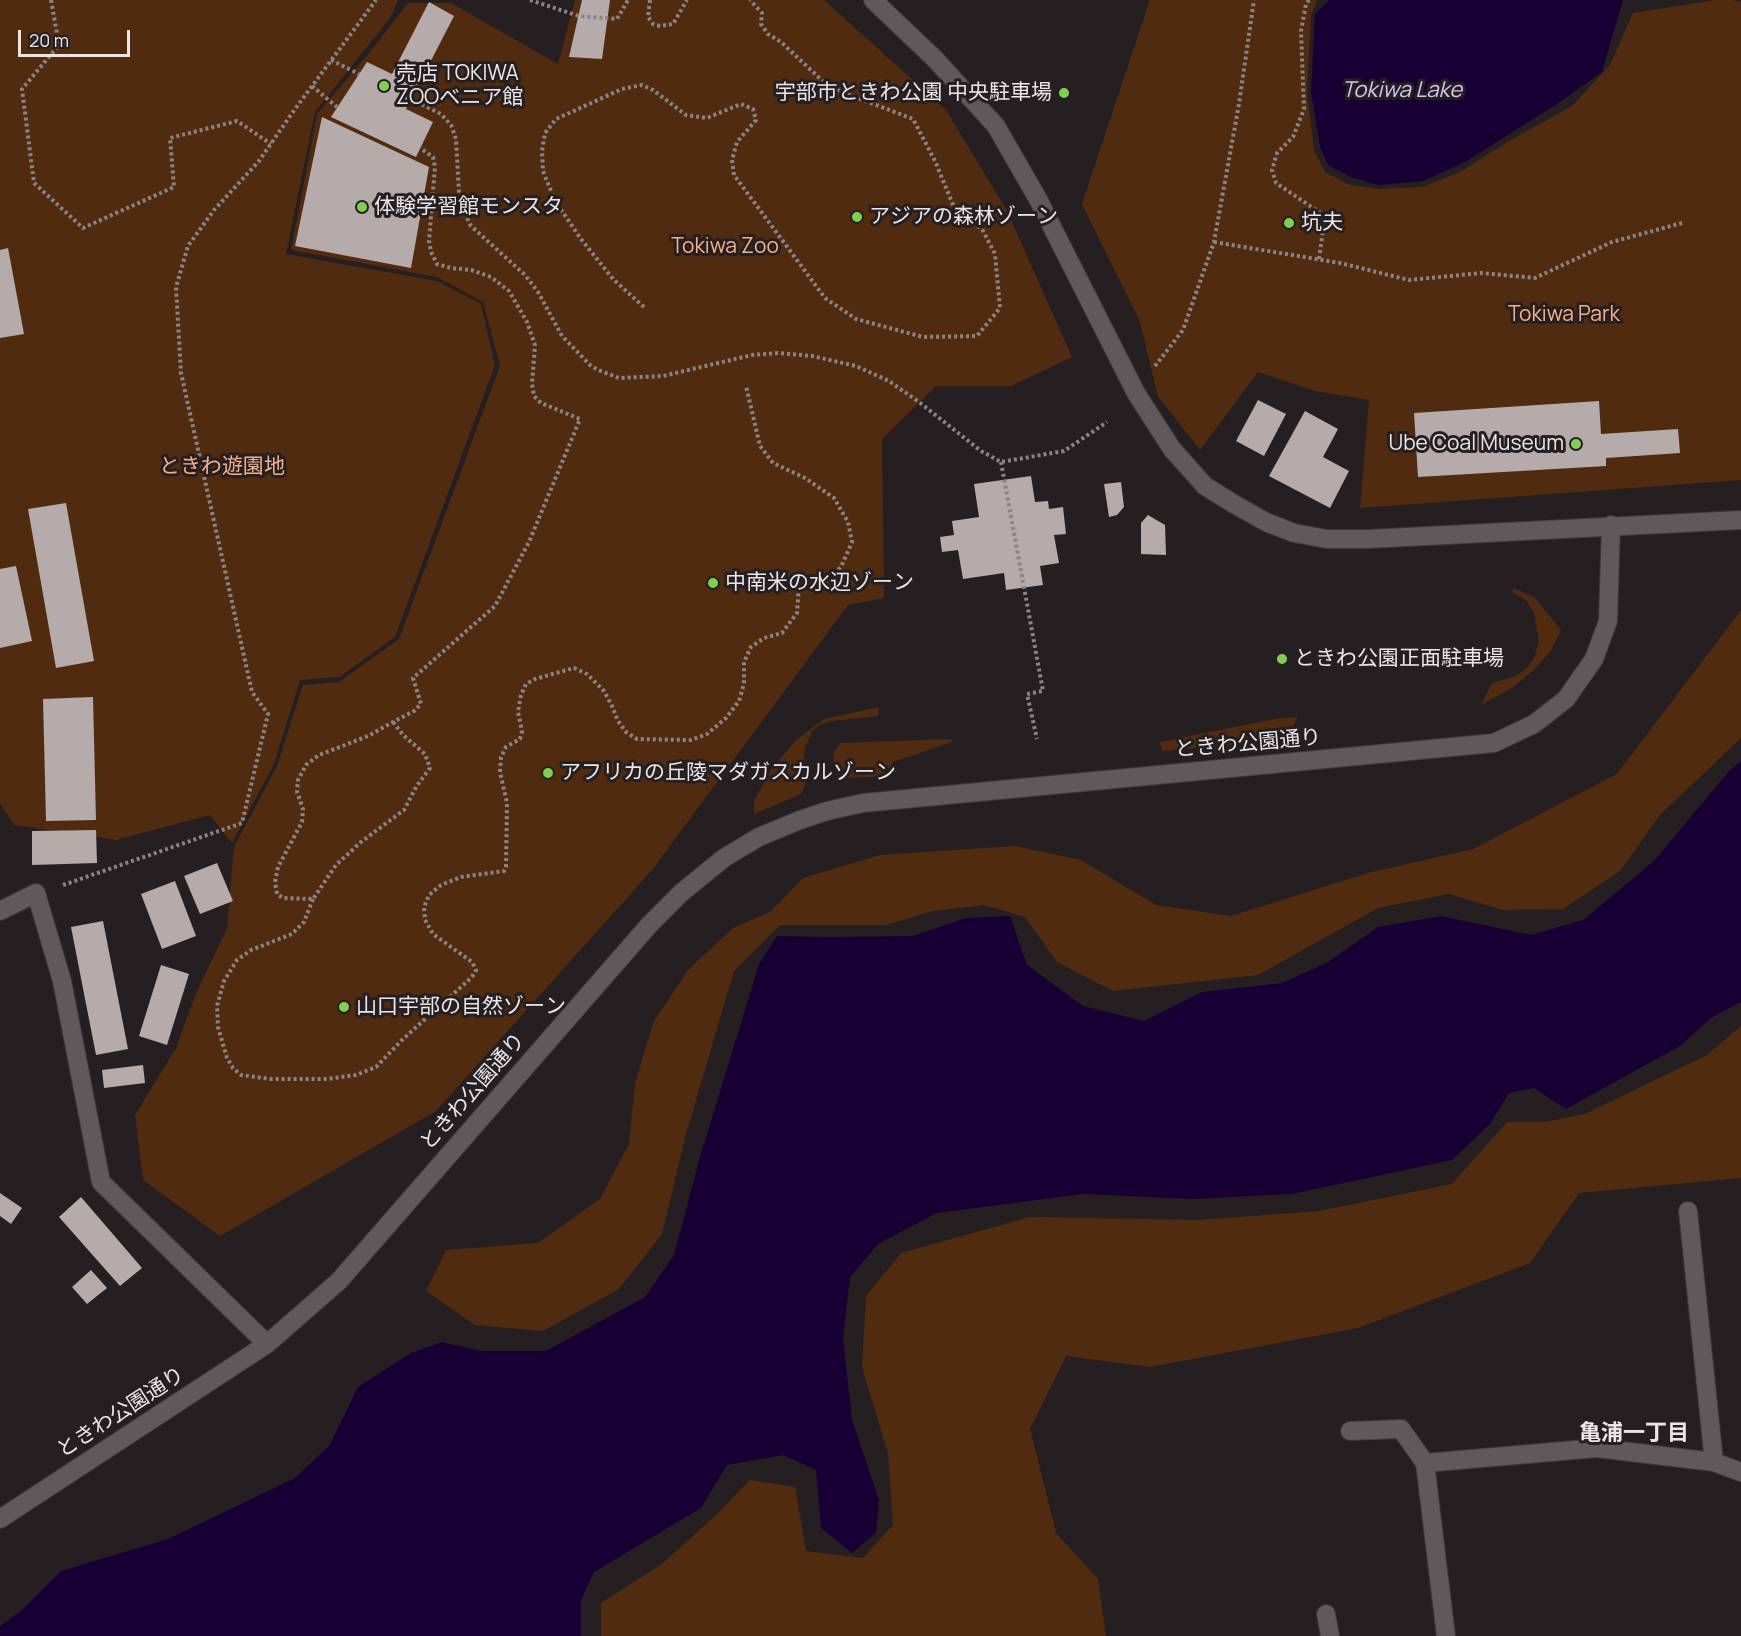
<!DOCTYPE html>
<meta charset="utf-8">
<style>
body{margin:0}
#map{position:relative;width:1741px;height:1636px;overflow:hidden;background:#261f21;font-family:Manrope,sans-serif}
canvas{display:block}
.scale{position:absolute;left:18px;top:30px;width:112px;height:27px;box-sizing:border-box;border:3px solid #eae6e7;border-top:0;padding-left:8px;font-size:18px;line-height:21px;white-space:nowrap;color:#eae6e7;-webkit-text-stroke:4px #261f21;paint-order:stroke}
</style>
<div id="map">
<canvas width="1741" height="1636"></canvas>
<div class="scale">20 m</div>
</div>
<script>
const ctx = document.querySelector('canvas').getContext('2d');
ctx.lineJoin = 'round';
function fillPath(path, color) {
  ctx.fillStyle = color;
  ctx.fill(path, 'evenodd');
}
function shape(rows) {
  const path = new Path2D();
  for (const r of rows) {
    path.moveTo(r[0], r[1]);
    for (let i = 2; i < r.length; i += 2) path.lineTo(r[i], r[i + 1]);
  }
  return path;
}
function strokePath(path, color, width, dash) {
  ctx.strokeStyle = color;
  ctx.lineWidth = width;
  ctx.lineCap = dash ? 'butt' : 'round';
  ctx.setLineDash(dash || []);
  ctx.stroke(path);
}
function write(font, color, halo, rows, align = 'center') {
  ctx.font = font + ' Manrope,"Noto Sans JP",sans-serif';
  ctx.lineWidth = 6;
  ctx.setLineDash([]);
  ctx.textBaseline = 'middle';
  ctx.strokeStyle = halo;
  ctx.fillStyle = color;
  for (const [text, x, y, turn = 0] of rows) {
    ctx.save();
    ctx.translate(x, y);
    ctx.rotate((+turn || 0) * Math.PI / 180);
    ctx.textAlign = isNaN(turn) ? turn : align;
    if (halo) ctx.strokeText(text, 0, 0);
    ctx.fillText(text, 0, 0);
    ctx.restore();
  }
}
const green = shape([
 [0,0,398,0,390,18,315,112,286,254,437,281,481,304,495,365,395,637,339,677,300,680,274,764,232,843,210,815,116,840,14,825,0,803],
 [575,0,824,0,946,110,1007,211,1072,357,1011,386,936,386,882,439,884,598,848,605,652,870,436,1111,220,1236,143,1180,135,1115,176,1048,195,996,227,928,234,847,277,766,303,685,339,682,399,639,500,366,483,302,437,277,291,250,317,114,370,52,408,3,451,3,558,64],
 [1150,0,1317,0,1311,16,1307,92,1314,150,1325,172,1350,185,1379,189,1423,187,1462,171,1509,141,1572,106,1610,65,1633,13,1715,0,1733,0,1741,2,1741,480,1360,508,1369,400,1315,391,1258,372,1200,450,1158,396,1140,322,1082,204],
 [1514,588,1535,598,1561,630,1550,652,1535,669,1512,688,1481,705,1492,683,1516,676,1528,667,1535,656,1539,641,1534,613,1526,600,1512,592],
 [1741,610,1741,738,1660,815,1620,871,1563,909,1503,910,1449,894,1378,908,1258,975,1113,991,1057,962,1025,917,984,905,933,911,886,925,780,925,734,971,686,1134,662,1234,619,1289,543,1331,475,1325,426,1291,446,1250,538,1243,600,1199,629,1144,635,1084,653,1023,688,970,733,928,770,912,803,878,880,855,1015,846,1081,860,1156,905,1231,916,1368,873,1473,849,1617,774],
 [879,707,878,716,832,721,821,724,812,731,804,751,805,785,801,794,754,814,754,801,770,771,796,740,824,719],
 [1298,717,1285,740,1162,751,1160,742,1275,719],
 [952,739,952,742,893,762,893,776,844,778,834,765,833,754,840,743],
 [1741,1026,1741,1178,1579,1193,1530,1263,1358,1328,1150,1367,1066,1356,1030,1429,1056,1533,1098,1579,1106,1636,601,1636,601,1603,662,1564,716,1515,750,1480,795,1487,806,1551,863,1558,893,1525,888,1454,862,1367,866,1296,901,1253,1030,1217,1199,1220,1319,1211,1452,1184,1507,1122,1545,1122,1585,1114,1707,1055]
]);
const water = shape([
 [1329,0,1623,0,1602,72,1557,104,1465,162,1423,181,1378,185,1351,177,1328,165,1320,147,1311,92,1315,14],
 [1741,761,1741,1002,1711,1018,1680,1046,1566,1109,1534,1088,1509,1093,1490,1124,1452,1160,1292,1194,1191,1199,1083,1194,937,1213,878,1244,850,1277,843,1338,852,1420,879,1500,876,1533,852,1553,821,1528,816,1470,783,1455,727,1465,701,1508,594,1572,581,1600,581,1636,0,1636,0,1626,20,1612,61,1571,168,1539,295,1478,329,1446,358,1387,411,1353,442,1342,481,1351,546,1351,645,1297,674,1255,700,1157,759,964,777,936,829,937,913,936,966,918,1010,916,1027,965,1083,1006,1144,1021,1202,992,1282,983,1328,962,1378,927,1441,916,1531,935,1583,920,1654,861,1730,770]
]);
const building = shape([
 [582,0,610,0,602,59,569,57],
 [429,2,454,16,406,109,433,122,416,157,331,117,367,62,392,74],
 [322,117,429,167,411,268,295,246],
 [8,248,24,334,0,338,0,250],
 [1258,400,1286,414,1264,456,1236,441],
 [1599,401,1601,434,1678,429,1680,453,1606,458,1606,466,1418,477,1414,413],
 [1305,411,1338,429,1323,457,1349,471,1330,508,1269,476],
 [1031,476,1035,502,1048,501,1049,509,1063,507,1066,534,1054,535,1059,563,1040,566,1043,585,1006,590,1004,573,963,579,958,550,942,552,940,537,954,535,952,521,979,517,974,484],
 [1121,482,1124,507,1117,515,1109,517,1104,484],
 [66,503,94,661,56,668,28,509],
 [1148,515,1165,525,1166,555,1141,554,1141,523],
 [16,566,32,641,0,648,0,569],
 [93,697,96,820,46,821,43,699],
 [96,830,97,863,32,865,32,831],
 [217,863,233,901,200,914,184,876],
 [175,881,196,936,162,949,141,894],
 [103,921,128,1049,96,1055,71,927],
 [161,965,189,974,167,1045,139,1036],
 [143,1065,145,1083,104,1088,102,1070],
 [0,1193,22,1208,11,1224,0,1216],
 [81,1197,142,1268,120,1286,59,1217],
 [91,1270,107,1288,87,1304,72,1287]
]);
const path = shape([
 [51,0,59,45,22,89,34,183,83,228,174,187,170,138,237,121,271,144],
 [530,0,579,16,617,19,628,0],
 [650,0,648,17,653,24,660,26,673,24,687,0],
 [1309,0,1306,4,1301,31,1304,109,1293,137,1277,153,1272,170,1276,183,1325,216,1319,259],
 [331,60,359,74],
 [312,86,337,107],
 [411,99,441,114,451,125,456,139,459,193,463,210,471,226,525,275,538,292,562,336,590,365,598,370,619,378,663,376,752,355,778,353,812,356,856,366,889,381,919,402,981,451,1001,462,1064,451,1107,422],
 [1214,242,1340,263,1409,280,1481,273,1535,278,1612,242,1682,223],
 [644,307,613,279,581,239,555,201,543,171,542,151,545,133,556,119,622,89,642,85,653,90,686,115,707,118,741,104,753,109,756,120,737,142,732,160,734,175,825,298,856,319,923,337,977,336,1000,308,995,254,982,229,956,212,935,161,913,119,829,87,781,42,768,34,761,24,762,13,750,0],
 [1155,366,1183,330,1214,242,1239,104,1254,0],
 [1001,462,1043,691,1027,694,1037,739],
 [393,722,403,735,425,754,430,768,416,787,404,810,361,842,336,865,313,899,283,898,277,894,275,882,278,867,302,822,303,809,297,792,298,780,306,765,319,755,368,736,393,722,414,711,421,704,413,678,495,606,529,542,580,419,541,403,534,396,532,384,535,345,527,322,509,291,491,277,471,270,451,268,437,264,431,252,429,241,435,167,433,157,420,148],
 [63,885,242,823,268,714,252,692,181,373,176,287,188,246,214,210,259,161,295,109,376,0],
 [313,899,304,922,292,934,251,950,237,960,224,981,217,1006,218,1027,227,1058,233,1068,241,1075,271,1079,327,1079,356,1075,376,1067,402,1040,472,977,476,970,472,962,433,934,425,920,424,907,429,895,441,885,461,877,504,871,506,867,507,803,500,772,501,757,506,747,520,739,522,731,518,712,521,695,526,684,535,679,574,668,587,674,604,691,612,706,618,721,626,732,637,739,691,740,707,734,726,718,739,701,744,684,744,662,751,647,764,638,782,633,797,613,799,587,827,581,841,567,852,542,848,522,834,498,805,478,773,463,760,446,746,386]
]);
const minor = shape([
 [873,0,935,59,996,126,1039,201,1136,393,1172,449,1205,486,1234,504,1266,522,1294,533,1327,539,1368,539,1741,520],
 [0,911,36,893,62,981,101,1182,267,1344],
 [1688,1211,1714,1462],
 [1350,1431,1401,1429,1425,1463],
 [0,1519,267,1344,339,1281,650,924,681,893,724,858,759,837,800,820,827,811,863,803,1494,743,1534,724,1566,699,1594,659,1608,621,1611,525],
 [1326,1614,1330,1636],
 [1446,1636,1425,1463,1597,1448,1714,1462,1741,1472]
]);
const markers = [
 [384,86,6,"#7fd052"],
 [1064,93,6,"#7fd052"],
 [362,207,6,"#7fd052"],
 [857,217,6,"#7fd052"],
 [1289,223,6,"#7fd052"],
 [1576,444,6,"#7fd052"],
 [713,583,6,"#7fd052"],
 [1282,659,6,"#7fd052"],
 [548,773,6,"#7fd052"],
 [344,1007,6,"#7fd052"]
];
const poiNames = [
 ["売店 TOKIWA",396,74],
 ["ZOOべニア館",396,98],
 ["宇部市ときわ公園 中央駐車場",1052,93,"right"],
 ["体験学習館モンスタ",374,207],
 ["アジアの森林ゾーン",869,217],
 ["坑夫",1301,223],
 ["Ube Coal Museum",1564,444,"right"],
 ["中南米の水辺ゾーン",725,583],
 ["ときわ公園正面駐車場",1294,659],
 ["アフリカの丘陵マダガスカルゾーン",560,773],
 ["山口宇部の自然ゾーン",356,1007]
];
const parkNames = [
 ["Tokiwa Zoo",725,247],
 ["Tokiwa Park",1564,315],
 ["ときわ遊園地",222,467]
];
const streetNames = [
 ["ときわ公園通り",1248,744,-5],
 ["ときわ公園通り",473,1092,-49],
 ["ときわ公園通り",121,1413,-33]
];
const waterNames = [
 ["Tokiwa Lake",1402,91]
];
const neighbourhoodNames = [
 ["亀浦一丁目",1634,1434]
];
fillPath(green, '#512b10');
fillPath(water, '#180034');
fillPath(building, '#b5abaa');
strokePath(minor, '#3e3a3b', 20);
strokePath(path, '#8a8486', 4, [3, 3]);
strokePath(minor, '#60585b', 18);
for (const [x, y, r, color] of markers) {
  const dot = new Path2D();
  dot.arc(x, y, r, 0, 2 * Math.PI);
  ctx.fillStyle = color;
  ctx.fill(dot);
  strokePath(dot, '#261f21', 2);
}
write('21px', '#eae6e7', '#261f21', poiNames, 'left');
write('21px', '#f3b189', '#261f21', parkNames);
write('21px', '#eae6e7', '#261f21', streetNames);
write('italic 22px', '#d3c4f1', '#261f21', waterNames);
write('bold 22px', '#eae6e7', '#261f21', neighbourhoodNames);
</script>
